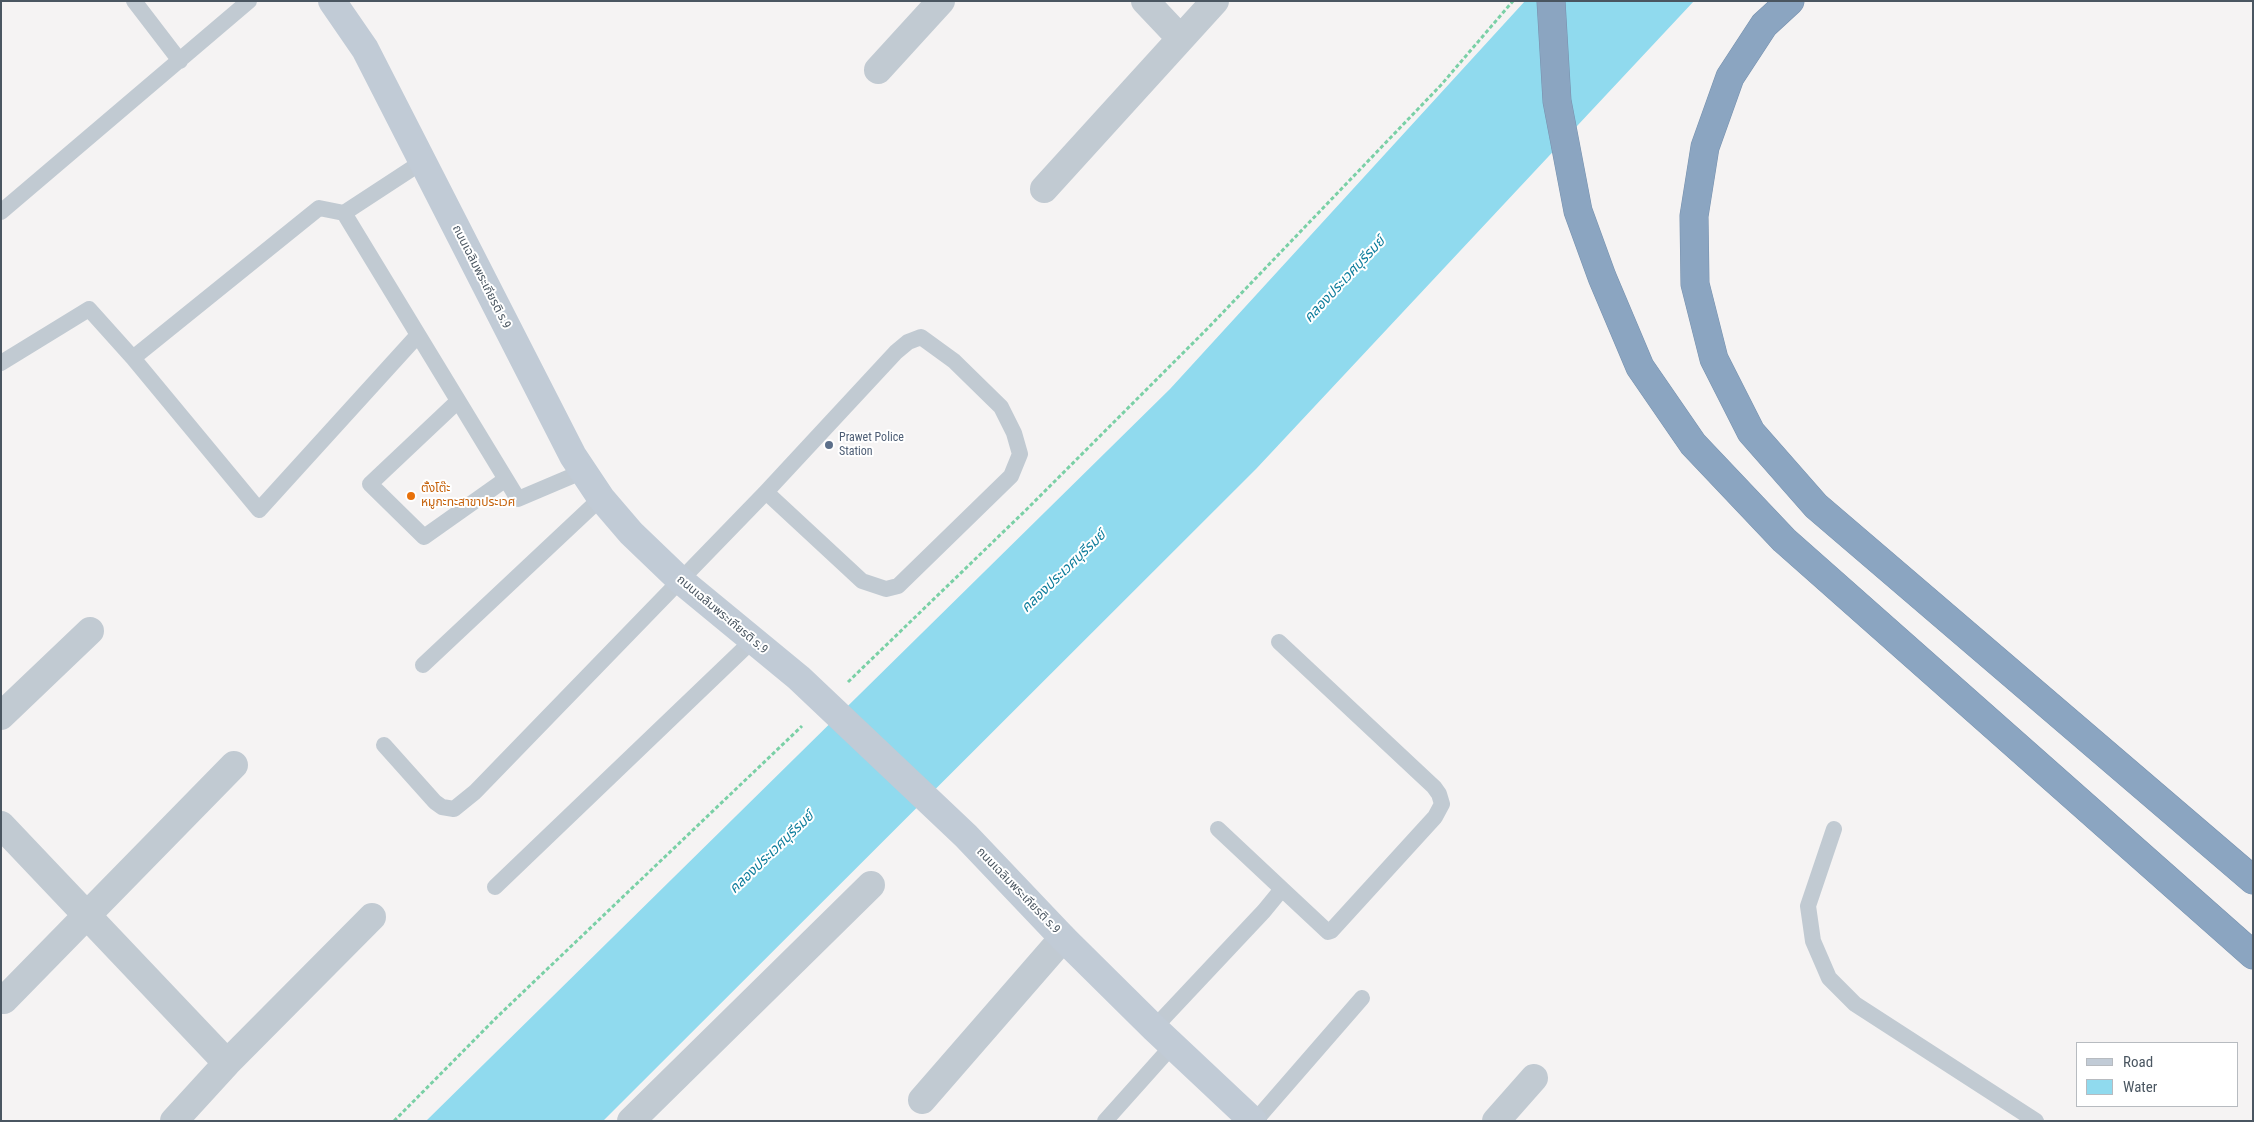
<!DOCTYPE html>
<meta charset="utf-8">
<style>
body{margin:0}
#map{position:relative;width:2254px;height:1122px;overflow:hidden;background:#f5f3f3;font-family:"Roboto Condensed",sans-serif}
canvas{display:block}
.frame{position:absolute;inset:0;border:2px solid #4a5661;pointer-events:none}
.legend{position:absolute;left:2076px;top:1042px;width:162px;height:65px;box-sizing:border-box;background:#fff;border:1px solid #b7bbc0;margin:0;padding:6px 9px;list-style:none;font-size:15px;color:#4a5661}
.legend li{display:flex;align-items:center;gap:10px;height:25px}
.legend b{width:25px;border:1px solid #b7bbc0}
</style>
<div id="map">
<canvas width="2254" height="1122"></canvas>
<div class="frame"></div>
<ul class="legend">
<li><b style="height:6px;background:#c1cbd6"></b>Road</li>
<li><b style="height:14px;background:#90daee"></b>Water</li>
</ul>
</div>
<script>
const ctx = document.querySelector('canvas').getContext('2d');
ctx.lineJoin = 'round';
function fillPath(path, color) {
  ctx.fillStyle = color;
  ctx.fill(path, 'evenodd');
}
function shape(rows) {
  const path = new Path2D();
  for (const r of rows) {
    path.moveTo(r[0], r[1]);
    for (let i = 2; i < r.length; i += 2) path.lineTo(r[i], r[i + 1]);
  }
  return path;
}
function strokePath(path, color, width, dash) {
  ctx.strokeStyle = color;
  ctx.lineWidth = width;
  ctx.lineCap = dash ? 'butt' : 'round';
  ctx.setLineDash(dash || []);
  ctx.stroke(path);
}
function write(font, color, halo, rows, align = 'center') {
  ctx.font = font + ' "Roboto Condensed","Noto Sans Thai",sans-serif';
  ctx.lineWidth = 4;
  ctx.setLineDash([]);
  ctx.textBaseline = 'middle';
  ctx.strokeStyle = halo;
  ctx.fillStyle = color;
  for (const [text, x, y, turn = 0] of rows) {
    ctx.save();
    ctx.translate(x, y);
    ctx.rotate((+turn || 0) * Math.PI / 180);
    ctx.textAlign = isNaN(turn) ? turn : align;
    if (halo) ctx.strokeText(text, 0, 0);
    ctx.fillText(text, 0, 0);
    ctx.restore();
  }
}
const water = shape([
 [1525,1,1694,1,1256,469,603,1121,426,1121,1170,389]
]);
const path = shape([
 [848,682,1027,509,1208,328,1441,85,1513,1],
 [394,1121,497,1017,802,726]
]);
const lane = shape([
 [134,1,180,61],
 [422,162,344,213,518,499,584,471],
 [1,212,249,1],
 [133,358,259,510,418,335],
 [1,363,89,309,133,358,319,208,344,213],
 [458,401,370,484,424,537,506,479],
 [1279,642,1434,787,1439,794,1442,804,1435,817,1331,931,1328,932,1282,889],
 [423,665,601,498],
 [384,745,435,802,442,807,454,809,475,792,766,492,896,352,908,342,921,337,954,361,1001,407,1014,433,1020,454,1011,476,898,586,886,589,862,581,766,492],
 [1834,829,1808,906,1813,941,1829,978,1855,1004,2036,1121],
 [495,887,753,640],
 [1154,1028,1264,911,1282,889,1218,829],
 [1105,1121,1173,1045],
 [1255,1121,1362,998]
]);
const street = shape([
 [1145,1,1180,38],
 [878,70,941,1],
 [1044,189,1215,1],
 [1,716,90,631],
 [1,825,227,1063],
 [4,1000,234,765],
 [922,1100,1063,938],
 [174,1121,227,1063,372,917],
 [631,1121,871,885],
 [1496,1121,1534,1078]
]);
const secondary = shape([
 [332,1,365,49,573,456,601,498,631,533,680,580,799,678,966,836,1063,938,1154,1028,1253,1121]
]);
const highway = shape([
 [1551,1,1557,101,1578,211,1602,277,1640,367,1693,444,1784,540,2253,955],
 [1790,1,1764,25,1730,77,1705,147,1694,216,1695,284,1714,359,1751,432,1816,506,2253,880]
]);
const markers = [
 [829,445,5,"#5c6f8a"],
 [411,496,5,"#e8710a"]
];
const streetNames = [
 ["ถนนเฉลิมพระเกียรติ ร.9",481,277,63],
 ["ถนนเฉลิมพระเกียรติ ร.9",722,615,40],
 ["ถนนเฉลิมพระเกียรติ ร.9",1018,891,46]
];
const serviceNames = [
 ["Prawet Police",839,438],
 ["Station",839,452]
];
const foodNames = [
 ["ตั้งโต๊ะ",421,489],
 ["หมูกะทะสาขาประเวศ",421,503]
];
const waterNames = [
 ["คลองประเวศบุรีรมย์",1345,280,-47],
 ["คลองประเวศบุรีรมย์",1064,572,-44],
 ["คลองประเวศบุรีรมย์",772,853,-44]
];
fillPath(water, '#90daee');
strokePath(highway, '#7690ad', 29);
strokePath(path, '#7ad0a6', 3, [4, 2.5]);
strokePath(lane, '#c1cad2', 16);
strokePath(street, '#c1cad2', 28);
strokePath(secondary, '#c1cbd6', 28);
strokePath(highway, '#8ba5c1', 28);
for (const [x, y, r, color] of markers) {
  const dot = new Path2D();
  dot.arc(x, y, r, 0, 2 * Math.PI);
  ctx.fillStyle = color;
  ctx.fill(dot);
  strokePath(dot, '#fff', 2);
}
write('12px', '#4a5661', '#fff', streetNames);
write('12px', '#4e5e75', '#fff', serviceNames, 'left');
write('12px', '#c56008', '#fff', foodNames, 'left');
write('italic 14px', '#0c7c9b', '#fff', waterNames);
</script>
